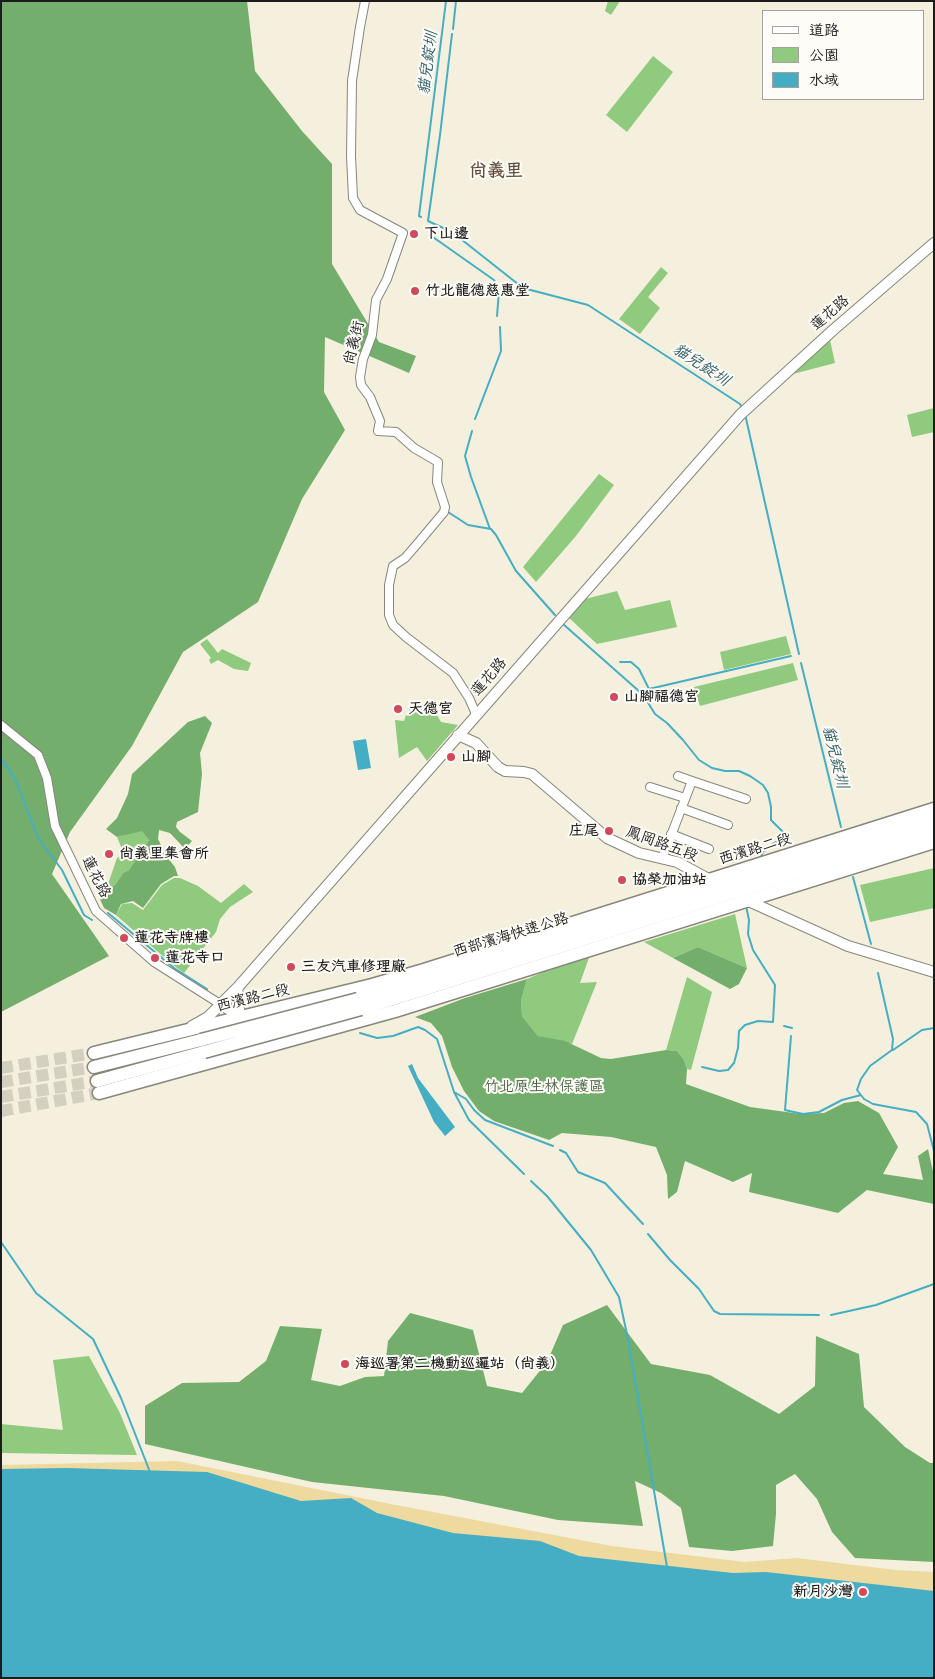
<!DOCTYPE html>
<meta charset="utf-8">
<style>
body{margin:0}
#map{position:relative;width:935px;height:1679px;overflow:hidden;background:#f4f0dd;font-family:"Comic Neue","LXGW WenKai TC",sans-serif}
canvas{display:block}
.frame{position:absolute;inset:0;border:2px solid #1c1c1c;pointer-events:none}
.legend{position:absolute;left:762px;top:10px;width:162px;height:90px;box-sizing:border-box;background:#fdfcf7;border:1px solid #a3a29f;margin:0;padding:6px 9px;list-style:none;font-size:15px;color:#1c1c1c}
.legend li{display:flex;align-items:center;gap:10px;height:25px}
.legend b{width:25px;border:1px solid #a3a29f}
</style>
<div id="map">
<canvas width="935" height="1679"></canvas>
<div class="frame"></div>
<ul class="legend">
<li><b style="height:6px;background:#fff"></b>道路</li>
<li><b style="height:14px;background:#8fca7e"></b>公園</li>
<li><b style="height:14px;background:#45aec4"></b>水域</li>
</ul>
</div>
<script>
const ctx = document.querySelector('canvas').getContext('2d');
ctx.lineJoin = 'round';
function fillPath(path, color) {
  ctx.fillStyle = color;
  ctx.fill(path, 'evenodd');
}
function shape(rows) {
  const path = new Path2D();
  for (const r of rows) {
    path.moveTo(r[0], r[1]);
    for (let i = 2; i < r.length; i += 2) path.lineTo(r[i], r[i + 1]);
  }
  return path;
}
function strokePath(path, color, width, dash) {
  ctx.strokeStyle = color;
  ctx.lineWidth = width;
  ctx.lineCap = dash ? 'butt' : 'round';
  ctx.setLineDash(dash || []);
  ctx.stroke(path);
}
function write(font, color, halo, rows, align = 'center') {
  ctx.font = font + ' "Comic Neue","LXGW WenKai TC",sans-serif';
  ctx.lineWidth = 4;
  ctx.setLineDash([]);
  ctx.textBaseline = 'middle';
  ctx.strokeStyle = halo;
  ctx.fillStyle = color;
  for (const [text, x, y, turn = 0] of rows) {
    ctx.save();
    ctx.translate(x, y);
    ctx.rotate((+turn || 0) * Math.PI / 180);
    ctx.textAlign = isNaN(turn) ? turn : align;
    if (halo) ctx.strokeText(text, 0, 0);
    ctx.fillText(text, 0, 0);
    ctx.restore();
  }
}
const green = shape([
 [608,1,620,1,611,15,605,11],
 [653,56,673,72,627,132,606,115],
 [661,267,668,273,648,297,660,308,640,334,619,319],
 [830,340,835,363,793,374,794,371],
 [934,408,934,432,912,437,907,415],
 [599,474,614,485,576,536,536,582,523,567],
 [617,591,625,610,670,600,677,627,597,644,567,616,581,600],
 [786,636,791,654,724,670,720,652],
 [207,639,218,653,222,649,251,663,248,671,234,669,218,660,211,664,209,660,211,658,200,644],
 [793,663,798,680,700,706,694,687],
 [411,703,418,707,431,705,441,722,458,725,427,761,417,747,399,758,395,720,404,721,406,715,408,716],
 [142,830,149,840,129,870,123,873,115,885,107,887,117,858,124,854,117,837],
 [934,868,934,908,870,922,860,885],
 [174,878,180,878,198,886,221,903,244,884,253,892,230,907,220,919,216,932,184,973,173,965,116,915,122,904,132,903,143,910,162,885],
 [735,914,747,968,698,947,673,958,644,942],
 [591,952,580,983,597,982,572,1044,538,1036,522,1016,521,1001,527,979],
 [687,977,712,992,691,1070,687,1069,684,1060,677,1051,666,1050],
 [89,1356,120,1413,137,1455,1,1453,1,1424,63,1430,53,1360]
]);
const forest = shape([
 [1,1,247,1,255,71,302,131,332,164,332,264,379,342,416,356,409,373,325,337,324,392,345,430,302,499,258,602,183,652,132,746,70,832,52,874,109,956,1,1012],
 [205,716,212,723,200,753,202,774,198,812,177,822,176,827,180,832,192,841,185,849,170,833,159,830,158,839,167,857,175,867,178,876,174,876,161,884,143,908,133,901,121,904,116,915,104,908,99,897,104,888,115,885,123,873,129,870,149,840,142,831,117,837,106,829,117,818,128,794,132,774,188,722],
 [698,947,747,968,739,984,730,989,673,958],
 [527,979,521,1001,522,1016,538,1036,565,1041,601,1058,611,1059,666,1050,677,1051,684,1060,687,1069,686,1084,750,1107,801,1114,824,1113,844,1103,858,1101,879,1113,898,1147,883,1174,923,1180,918,1156,928,1149,934,1176,934,1204,867,1190,838,1213,749,1192,752,1173,733,1182,685,1161,677,1192,668,1199,667,1175,656,1147,611,1137,562,1133,549,1140,494,1121,479,1111,464,1091,452,1067,442,1036,431,1023,415,1017,465,998],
 [607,1305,651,1364,710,1375,779,1414,815,1386,816,1336,859,1354,864,1407,905,1447,930,1463,934,1463,934,1562,855,1558,832,1532,817,1499,795,1474,776,1485,776,1514,773,1546,732,1551,689,1547,681,1508,661,1493,635,1481,643,1526,558,1520,444,1496,312,1482,145,1444,145,1406,182,1383,239,1382,266,1361,280,1326,322,1329,311,1380,340,1386,365,1377,384,1376,388,1341,410,1313,444,1322,473,1330,487,1386,522,1393,547,1362,563,1325]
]);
const sand = shape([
 [177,1461,396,1505,612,1546,745,1562,797,1558,896,1570,934,1572,934,1615,1,1541,1,1465]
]);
const water = shape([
 [366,739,371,768,358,770,353,741],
 [412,1064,418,1078,455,1127,445,1136,434,1122,408,1066],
 [67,1468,207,1472,301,1501,351,1498,377,1513,453,1533,540,1541,579,1556,733,1573,766,1572,934,1591,934,1678,1,1678,1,1469]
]);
const stream = shape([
 [453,29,456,1],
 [452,34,440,135,428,221,452,232,523,288,588,305,740,404,742,408],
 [421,217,419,216,446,1],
 [430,235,494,280,499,291,497,316],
 [745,414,799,654],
 [475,419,501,351,500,327],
 [472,431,465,456,471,477,490,529],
 [448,512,468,525,491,529,496,535,516,571,555,615],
 [563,624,640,692],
 [620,662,631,662,639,669,649,689,791,656],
 [801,663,841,827],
 [647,701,655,714,667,723,683,740,699,760,712,768,725,771,739,771,750,776,763,785,768,793,771,807,771,820,785,834,783,838,774,843,763,852,761,857],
 [1,759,10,770,18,786,38,838,62,870,84,915,92,920],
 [853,877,871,944],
 [108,913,174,968,207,989],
 [878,973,893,1039,892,1050,870,1066,861,1079,857,1090,864,1099,873,1104,916,1112,927,1124,934,1151],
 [784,1026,792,1028],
 [360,1033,377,1038,393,1036,418,1027,425,1030,437,1039,454,1092,469,1120,524,1174],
 [791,1036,785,1110,803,1114,819,1112,842,1100,861,1095],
 [893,1050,922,1030,934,1028],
 [702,1067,719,1071,728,1070,734,1063,738,1048,739,1031,745,1025,758,1021,773,1022,775,985,753,950,748,934,749,920,746,906],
 [454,1092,466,1099,474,1110,485,1120,553,1146],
 [560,1150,566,1153,578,1172,605,1183,643,1224],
 [531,1181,547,1196,591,1250,619,1297,628,1339,667,1567],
 [648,1234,670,1260,699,1289,714,1311,720,1314,819,1315],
 [1,1242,36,1293,93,1339,121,1398,150,1472],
 [831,1315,876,1305,934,1284]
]);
const primaryTunnel = shape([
 [1,1068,94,1053],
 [1,1111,99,1093]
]);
const trunkTunnel = shape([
 [1,1082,94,1067],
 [1,1097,97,1081]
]);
const minor = shape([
 [365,1,360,27,352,81,351,156,353,198,360,210,403,233,387,279,376,300,372,335,363,359,360,377,361,385,370,397,380,421,378,431,396,432,414,448,438,462,437,482,445,507,444,512,418,543,405,558,393,566,389,585,389,615,393,625,406,637,453,673,469,698,476,714],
 [1,725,38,755,47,778,55,826,96,911,154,962,220,1004],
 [692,781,746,799],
 [650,787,685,798],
 [681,808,728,825],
 [671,834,709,849],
 [662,859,692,781,678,776]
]);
const tertiary = shape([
 [458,735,476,743,498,767,505,771,524,772,532,774,607,838,639,853,677,862,714,882],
 [744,899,848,946,934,972],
 [238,987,236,998,241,1017],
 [220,1004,241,1017,242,1022],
 [192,1026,208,1017,238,987,740,415,832,331,934,243]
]);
const primary = shape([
 [94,1053,372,985,424,970,934,809],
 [99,1093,395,1011,934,842]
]);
const trunk = shape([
 [358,999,934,819],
 [361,1009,934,830],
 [94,1067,201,1040],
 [97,1081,204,1052]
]);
const trunkBridge = shape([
 [201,1040,358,999],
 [204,1052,361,1009]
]);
const markers = [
 [414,234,5,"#d1495b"],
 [415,291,5,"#d1495b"],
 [614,697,5,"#d1495b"],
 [398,709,5,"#d1495b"],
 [451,757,5,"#d1495b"],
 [609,831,5,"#d1495b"],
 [109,854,5,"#d1495b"],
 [622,880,5,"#d1495b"],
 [124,938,5,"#d1495b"],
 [155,958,5,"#d1495b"],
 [291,967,5,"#d1495b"],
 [345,1364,5,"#d1495b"],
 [863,1592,5,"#d1495b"]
];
const poiNames = [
 ["下山邊",424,234],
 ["竹北龍德慈惠堂",425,291],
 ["山腳福德宮",624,697],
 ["天德宮",408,709],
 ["山腳",461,757],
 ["庄尾",599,831,"right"],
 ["尚義里集會所",119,854],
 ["協榮加油站",632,880],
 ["蓮花寺牌樓",134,938],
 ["蓮花寺口",165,958],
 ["三友汽車修理廠",301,967],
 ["海巡署第二機動巡邏站（尚義）",355,1364],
 ["新月沙灣",853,1592,"right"]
];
const streetNames = [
 ["蓮花路",830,313,-41],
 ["尚義街",354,343,-76],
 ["蓮花路",489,677,-49],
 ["鳳岡路五段",662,844,20],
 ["西濱路二段",755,849,-17],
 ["蓮花路",96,877,63],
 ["西部濱海快速公路",511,935,-17],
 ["西濱路二段",253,998,-14]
];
const parkNames = [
 ["竹北原生林保護區",544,1087]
];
const waterNames = [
 ["貓兒錠圳",428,63,-83],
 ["貓兒錠圳",701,365,33],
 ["貓兒錠圳",835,757,76]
];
const quarterNames = [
 ["尚義里",496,171]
];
fillPath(green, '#8fca7e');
fillPath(forest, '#73ae6d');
fillPath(sand, '#eeda9e');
fillPath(water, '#45aec4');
strokePath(stream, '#45aec4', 2);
strokePath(primaryTunnel, '#d4d0c0', 12, [12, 6]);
strokePath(trunkTunnel, '#d4d0c0', 12, [12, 6]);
strokePath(minor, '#88867c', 10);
strokePath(tertiary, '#88867c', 12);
strokePath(primary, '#88867c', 15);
strokePath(trunk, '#88867c', 15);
strokePath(minor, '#fff', 8);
strokePath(tertiary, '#fff', 10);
strokePath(primary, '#fff', 12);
strokePath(trunk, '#fff', 12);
strokePath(trunkBridge, '#88867c', 15, []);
strokePath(trunkBridge, '#fff', 12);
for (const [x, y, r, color] of markers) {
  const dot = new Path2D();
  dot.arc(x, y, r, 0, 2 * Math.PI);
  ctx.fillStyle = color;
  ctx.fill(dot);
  strokePath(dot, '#fdfcf7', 2);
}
write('bold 15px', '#1c1c1c', '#fdfcf7', poiNames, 'left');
write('15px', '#1c1c1c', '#fdfcf7', streetNames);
write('15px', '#4a6243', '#fdfcf7', parkNames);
write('italic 16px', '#2e5e68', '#fdfcf7', waterNames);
write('bold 18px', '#614a38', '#fdfcf7', quarterNames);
</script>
